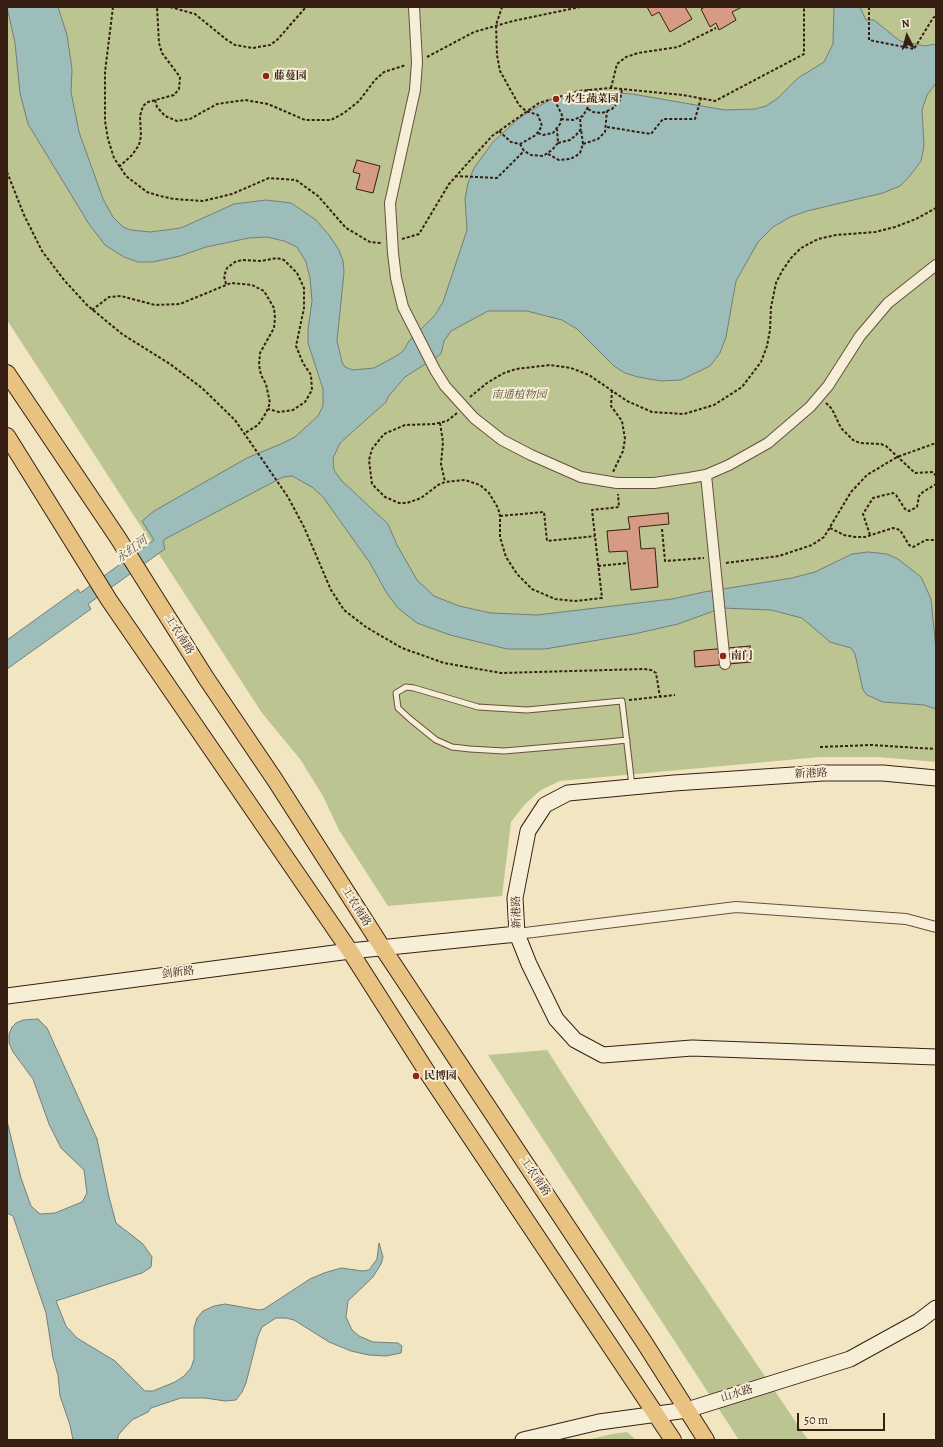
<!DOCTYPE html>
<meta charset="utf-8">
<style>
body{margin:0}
#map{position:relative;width:943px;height:1447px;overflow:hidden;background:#f1e5c2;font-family:Alegreya,serif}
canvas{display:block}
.frame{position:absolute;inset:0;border:8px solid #371f13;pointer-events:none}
.north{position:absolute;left:887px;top:16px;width:40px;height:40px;-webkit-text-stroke:3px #f6eed7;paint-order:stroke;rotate:354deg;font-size:11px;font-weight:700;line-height:16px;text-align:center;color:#371f13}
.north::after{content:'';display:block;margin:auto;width:14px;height:18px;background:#371f13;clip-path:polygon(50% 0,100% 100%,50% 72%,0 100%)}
.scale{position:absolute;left:797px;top:1413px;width:88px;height:18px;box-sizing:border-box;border:2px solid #371f13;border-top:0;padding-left:5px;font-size:12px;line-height:14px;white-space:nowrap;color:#371f13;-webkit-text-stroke:3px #f6eed7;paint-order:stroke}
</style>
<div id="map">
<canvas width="943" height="1447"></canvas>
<div class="frame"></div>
<div class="north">N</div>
<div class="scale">50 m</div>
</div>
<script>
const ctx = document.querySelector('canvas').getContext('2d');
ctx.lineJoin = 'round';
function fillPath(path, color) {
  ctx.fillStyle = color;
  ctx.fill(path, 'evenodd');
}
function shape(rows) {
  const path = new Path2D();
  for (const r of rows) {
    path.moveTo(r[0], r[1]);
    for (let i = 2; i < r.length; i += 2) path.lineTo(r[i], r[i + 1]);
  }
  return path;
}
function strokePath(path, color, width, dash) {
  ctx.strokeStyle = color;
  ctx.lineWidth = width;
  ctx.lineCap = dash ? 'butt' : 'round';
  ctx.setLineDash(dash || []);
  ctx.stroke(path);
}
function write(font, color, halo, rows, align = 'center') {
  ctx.font = font + ' Alegreya,"Noto Serif SC",serif';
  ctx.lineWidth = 4;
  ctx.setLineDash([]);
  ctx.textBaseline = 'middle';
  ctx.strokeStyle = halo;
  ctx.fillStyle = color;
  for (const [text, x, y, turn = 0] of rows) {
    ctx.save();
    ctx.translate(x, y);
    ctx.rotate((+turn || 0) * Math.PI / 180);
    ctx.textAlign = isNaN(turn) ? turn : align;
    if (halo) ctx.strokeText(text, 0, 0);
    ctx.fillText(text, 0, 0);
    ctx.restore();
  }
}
const green = shape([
 [7,7,936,7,936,762,878,757,820,757,560,781,541,790,525,804,511,822,502,896,388,906,339,830,323,796,300,759,262,713,7,320],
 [547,1050,607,1143,808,1440,739,1440,488,1055],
 [627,1432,636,1440,587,1440,612,1434]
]);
const water = shape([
 [7,7,58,7,67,35,72,69,71,92,79,132,103,199,113,217,123,227,131,230,150,232,181,228,234,204,266,200,291,203,316,220,329,235,339,250,343,261,344,272,337,341,342,362,345,367,353,370,374,368,398,355,404,350,409,341,435,315,443,302,467,230,465,199,468,183,474,168,493,142,517,120,528,112,550,100,578,93,593,91,632,94,725,110,755,109,766,106,778,98,798,78,824,62,833,44,834,7,860,7,866,20,874,20,900,41,925,46,936,44,936,83,927,95,922,110,924,146,921,161,909,177,900,186,883,193,807,211,790,217,773,227,758,242,736,281,726,337,720,353,710,366,681,380,661,381,638,377,625,373,614,366,577,329,562,320,527,311,488,311,451,331,444,341,441,354,405,377,388,397,386,402,340,443,333,458,334,470,341,480,388,524,397,545,417,580,434,596,459,606,491,613,537,615,672,599,704,592,792,578,815,572,852,554,868,552,887,554,898,559,921,577,931,599,936,649,936,709,924,705,883,702,867,695,863,690,855,654,851,648,830,642,802,618,771,610,722,608,678,624,634,634,545,649,507,649,450,635,417,623,398,608,386,592,370,563,323,497,312,487,292,476,283,477,165,539,163,542,165,549,88,604,91,609,7,669,7,640,78,589,80,593,154,540,142,521,154,511,247,458,281,444,295,437,318,416,323,406,323,389,308,343,308,330,312,301,310,278,306,262,297,247,284,241,267,237,249,238,206,247,180,256,153,262,138,262,124,257,105,245,89,224,28,124,20,93,15,43,7,7],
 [38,1019,47,1028,97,1139,109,1197,116,1223,143,1244,152,1257,151,1267,142,1273,56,1301,66,1326,77,1338,115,1361,145,1391,153,1391,175,1382,184,1376,191,1368,194,1359,194,1328,197,1318,203,1311,214,1306,225,1304,259,1310,264,1309,310,1279,324,1273,341,1268,363,1271,369,1270,377,1259,379,1243,383,1257,381,1264,373,1277,348,1301,346,1317,352,1330,359,1336,373,1342,398,1343,402,1346,401,1353,386,1356,369,1355,351,1351,329,1342,294,1320,286,1318,276,1318,262,1327,258,1336,246,1383,242,1392,236,1400,225,1401,205,1398,181,1398,151,1408,148,1412,132,1420,119,1434,117,1440,73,1440,70,1425,60,1396,58,1375,53,1358,46,1313,13,1216,7,1213,7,1121,21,1178,31,1206,40,1214,55,1213,82,1202,87,1193,84,1170,61,1148,49,1124,33,1079,13,1052,9,1043,9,1034,12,1027,16,1023,23,1020,38,1019]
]);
const building = shape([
 [647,7,685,7,692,19,670,32,659,12,652,16,647,7],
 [705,7,742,7,732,12,736,20,719,30,716,23,710,27,701,9,705,7],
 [357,160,380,166,373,193,356,189,360,174,353,172,357,160],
 [668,513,669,524,639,527,641,549,655,548,658,587,631,590,627,551,609,552,607,531,630,529,628,517,668,513],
 [750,646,751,662,695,667,694,651,750,646]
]);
const path = shape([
 [113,7,105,72,105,121,108,139,114,158,126,176,147,192,160,196,174,199,203,201,232,194,269,178,296,180,318,196,346,228,370,242,382,243],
 [170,7,195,14,227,40,235,45,253,48,270,45,277,40,306,7],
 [869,7,869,40,914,49,933,18,936,16],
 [427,57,474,32,513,21,580,7],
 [611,88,617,64,626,57,638,53,678,47,716,28],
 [155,100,157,107,165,116,177,121,190,119,217,104,245,100,268,104,305,120,331,120,344,113,359,101,375,80,384,72,406,65],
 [588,109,593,112,602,113,612,109,620,100,622,89],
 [561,119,573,120,583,116,589,105,588,89],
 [607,127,651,134,663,119,695,119,701,98],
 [499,131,511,142,520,144,536,135,542,126,538,115,526,111,519,105,500,71,497,55,496,25,502,7],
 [538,133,543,135,553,133,560,124,562,115,553,97],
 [558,143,570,140,576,135,581,129,580,118],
 [520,144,524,151,531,155,543,156,552,150,558,143,557,129],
 [583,144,598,139,605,132,607,111],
 [548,154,559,160,570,159,576,156,580,153,583,144,581,129],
 [119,167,132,155,139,145,141,136,140,116,143,106,148,102,174,95,179,89,180,77,162,53,159,43,157,7],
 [7,172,24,215,42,251,64,280,87,305,122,334,170,364,202,388,235,420,288,497,304,527,331,590,344,610,366,627,402,648,444,663,501,673,644,669,651,670,656,673,660,697],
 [455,176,497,178,524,151],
 [402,239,419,234,449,184,492,136,539,103,578,91,611,88,683,95,715,101,804,54,804,7],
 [226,284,224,276,227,268,235,262,242,260,261,261,277,258,284,260,297,273,304,288,304,308,296,346,303,363,311,375,312,390,305,402,293,410,279,412,268,409],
 [92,310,109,297,121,296,155,305,180,304,231,283,252,285,264,291,274,308,275,318,274,328,260,353,259,365,261,375,266,384,270,403,266,413,258,425,245,433],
 [612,390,611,406,622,421,625,439,623,451,613,472],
 [470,397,487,383,504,373,516,369,550,365,571,368,589,375,627,401,652,412,684,414,714,405,742,387,761,362,767,346,770,330,771,307,776,283,782,271,791,258,801,248,818,239,836,235,875,232,895,227,916,219,936,208],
 [826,403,832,409,841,428,853,440,860,443,881,444,886,446,915,473,933,472,936,476],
 [457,413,447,421,434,424,405,425,384,434,372,449,369,460,372,484,385,497,399,503,407,503,421,498,438,485,445,482,465,480,480,485,489,493,498,508,500,516,500,537,506,557,517,574,532,589,555,599,576,601,602,598,592,510,619,507,618,494],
 [440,423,443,442,441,464,445,482],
 [500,516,544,512,547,541,595,536],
 [830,528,844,535,855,537,865,537,893,528,900,530,909,545,913,547,926,540,936,540],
 [662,529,665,561,704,558],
 [870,535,863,514,873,498,893,493,896,495,905,509,909,511,917,507,919,496,923,492,936,484],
 [726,563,779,556,812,545,824,537,851,492,867,475,897,457,936,443],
 [598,566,628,563],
 [629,700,675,695],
 [820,747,871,745,936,749]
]);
const lane = shape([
 [627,740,608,742,539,748,504,751,470,749,452,747,436,740,410,719,398,708,396,693,406,687,414,688,478,707,527,710,622,701,632,786]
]);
const street = shape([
 [414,7,417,62,415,90,390,203,393,253,396,278,403,307,435,370,445,386,474,418,502,440,531,455,581,477,617,483,654,483,689,478,706,475,729,465,768,443,810,407,828,386,860,336,888,303,936,265],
 [706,475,725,664],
 [517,934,736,907,906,919,936,927]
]);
const secondary = shape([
 [936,778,883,773,823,773,674,783,568,793,545,805,528,831,515,898,517,934,529,964,556,1019,575,1040,603,1055,692,1048,936,1057],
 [7,996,350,951,517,934],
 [523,1440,599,1422,687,1410,850,1359,919,1321,936,1308]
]);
const primary = shape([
 [7,373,118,538,206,678,275,780,382,947,644,1342,706,1440],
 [7,436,109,600,350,951,427,1072,673,1440]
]);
const markers = [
 [266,76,4,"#8f2418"],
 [556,99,4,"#8f2418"],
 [723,656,4,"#8f2418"],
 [416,1076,4,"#8f2418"]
];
const poiNames = [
 ["藤蔓园",274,76],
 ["水生蔬菜园",564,99],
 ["南门",731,656],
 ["民博园",424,1076]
];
const parkNames = [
 ["南通植物园",519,395]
];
const streetNames = [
 ["工农南路",179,635,58],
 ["新港路",811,774,-3],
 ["工农南路",356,907,58],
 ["新港路",517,912,-91],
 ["剑新路",178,973,-7],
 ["工农南路",535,1177,56],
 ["山水路",737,1394,-17]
];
const waterNames = [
 ["永红河",132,550,-36]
];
fillPath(green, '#bcc492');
fillPath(water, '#9dbdbb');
strokePath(water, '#747e78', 1);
fillPath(building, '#d69b83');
strokePath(building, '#371f13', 1);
strokePath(lane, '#66503f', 7);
strokePath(street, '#66503f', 12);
strokePath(secondary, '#371f13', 17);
strokePath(primary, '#371f13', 18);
strokePath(path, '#371f13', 2, [3, 2]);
strokePath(lane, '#f6eed7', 5);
strokePath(street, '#f6eed7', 10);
strokePath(secondary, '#f6eed7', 15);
strokePath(primary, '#e8c281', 16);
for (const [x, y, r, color] of markers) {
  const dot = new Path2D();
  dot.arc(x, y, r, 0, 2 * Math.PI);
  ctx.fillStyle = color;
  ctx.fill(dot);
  strokePath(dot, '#f6eed7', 1.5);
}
write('bold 11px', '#371f13', '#f6eed7', poiNames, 'left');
write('italic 11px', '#5f5139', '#f6eed7', parkNames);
write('11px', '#371f13', '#f6eed7', streetNames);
write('italic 12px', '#564e45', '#f6eed7', waterNames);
</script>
